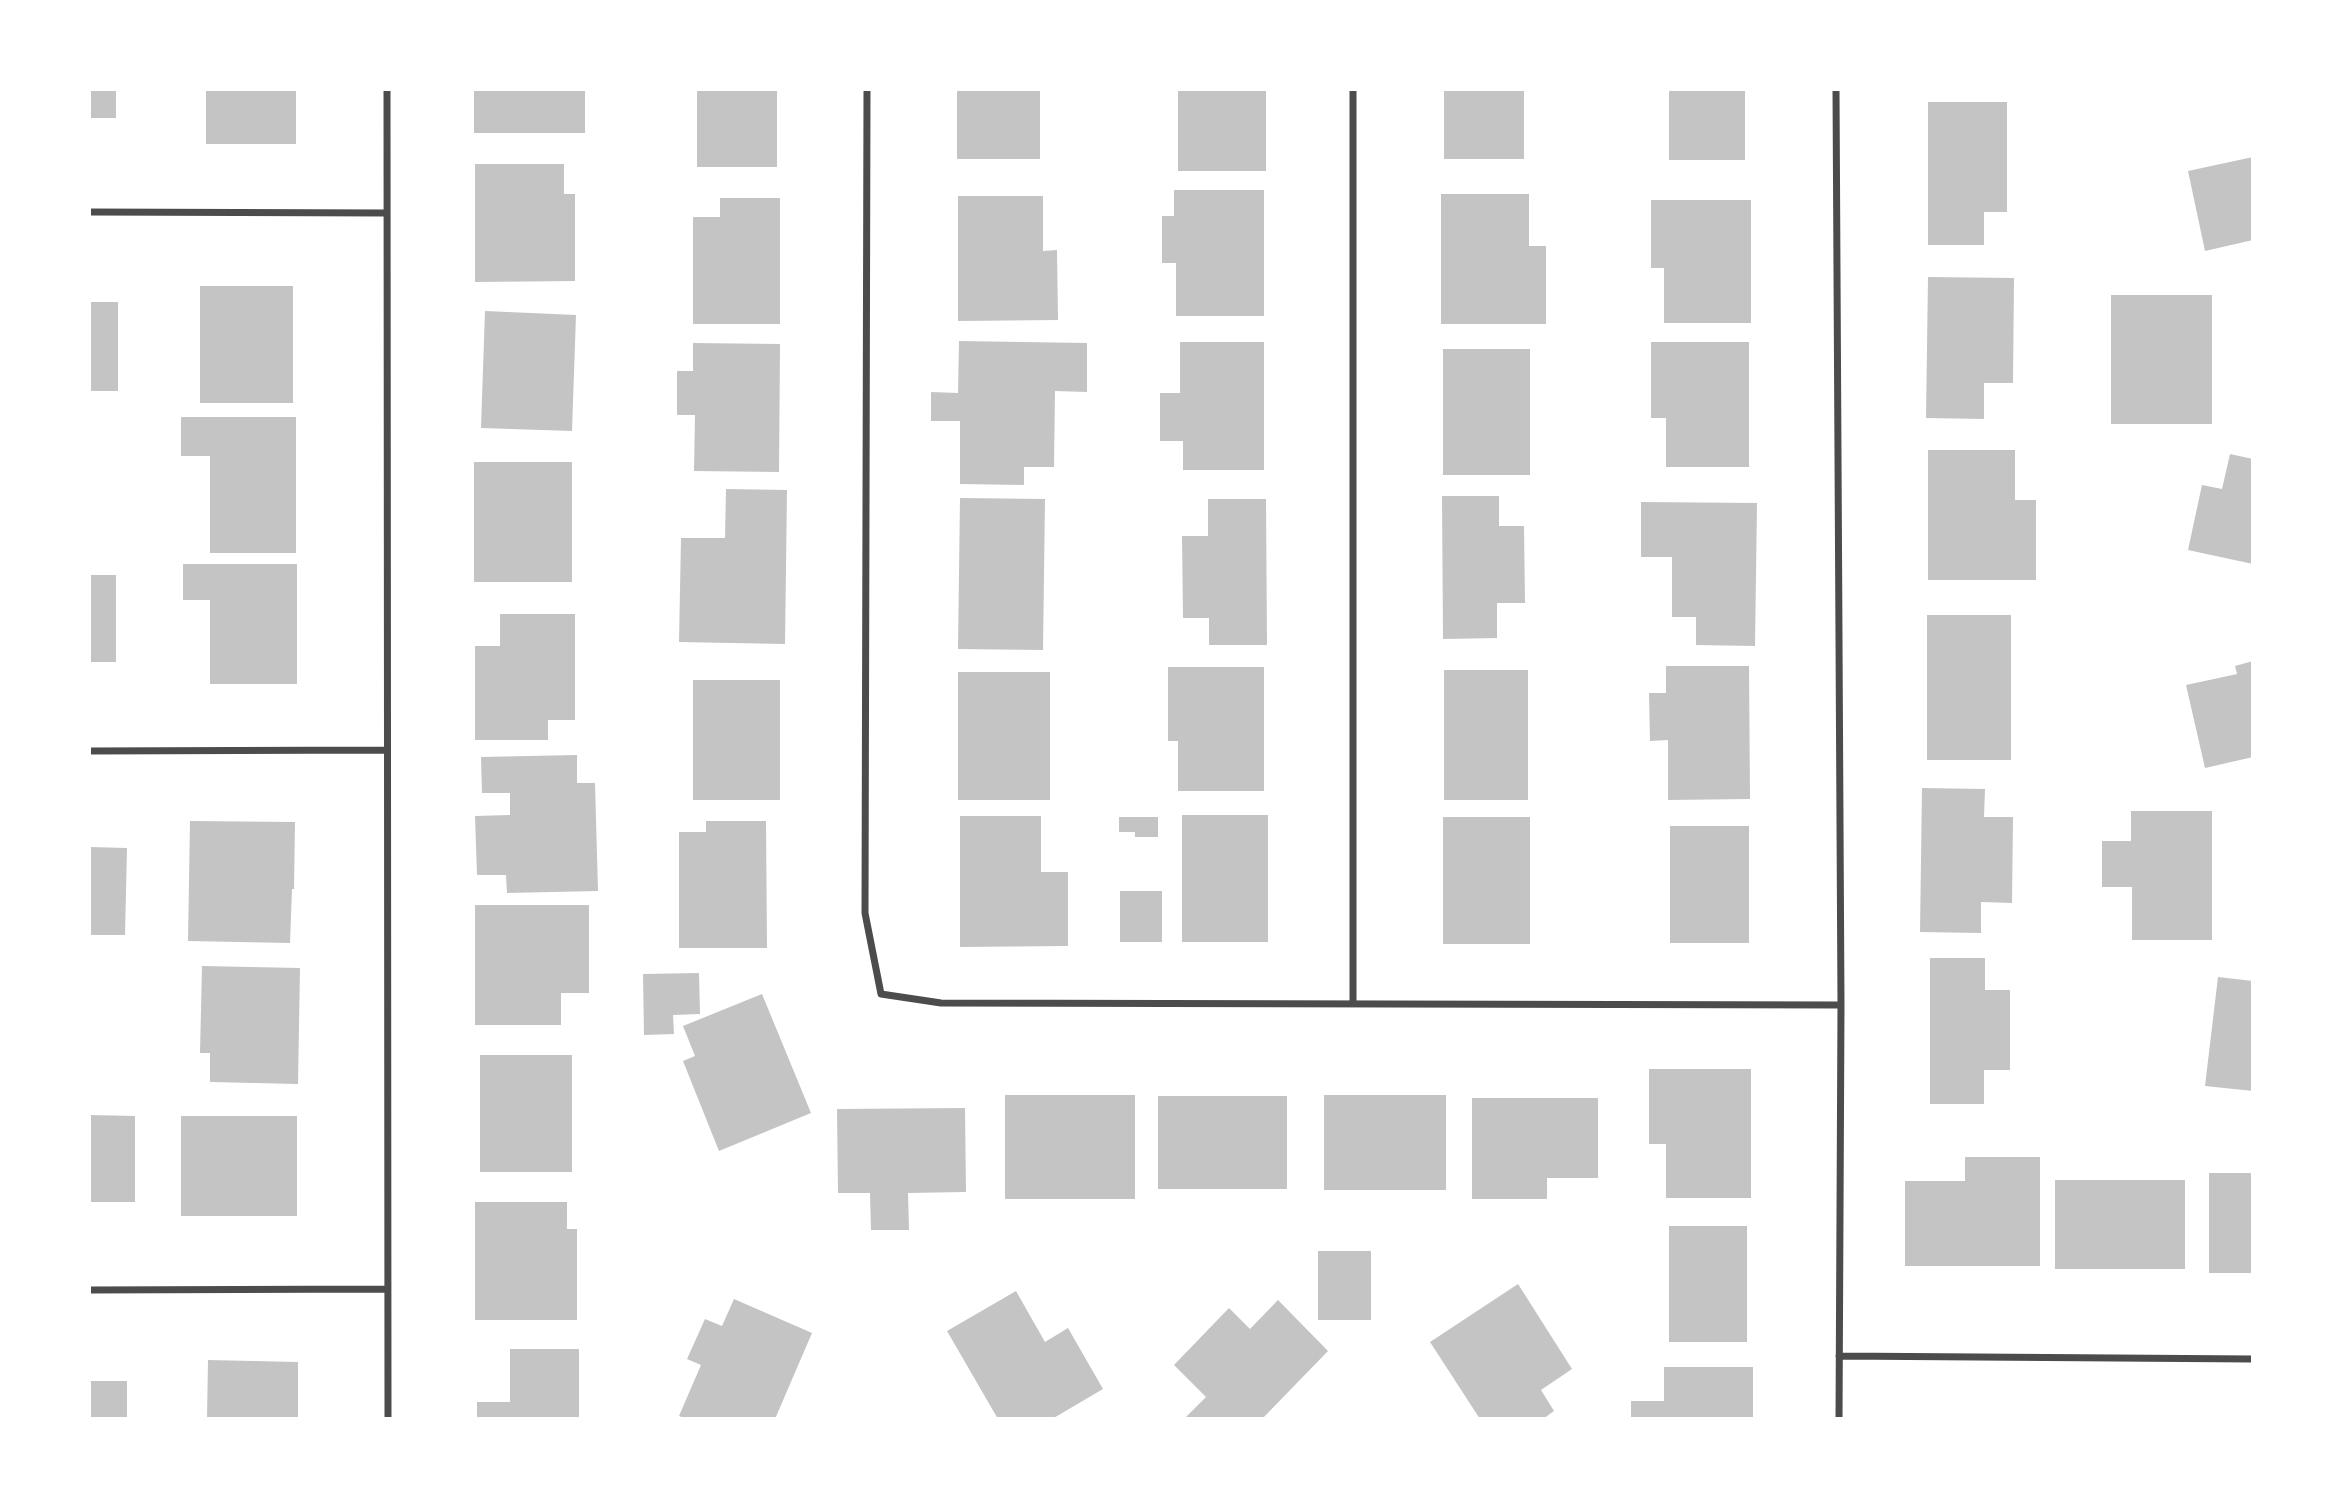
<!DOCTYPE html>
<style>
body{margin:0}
#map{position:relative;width:2342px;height:1508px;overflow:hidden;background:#fff;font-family:Literata,serif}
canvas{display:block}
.frame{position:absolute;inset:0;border:91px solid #fff;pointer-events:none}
</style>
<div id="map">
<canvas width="2342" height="1508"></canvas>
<div class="frame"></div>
</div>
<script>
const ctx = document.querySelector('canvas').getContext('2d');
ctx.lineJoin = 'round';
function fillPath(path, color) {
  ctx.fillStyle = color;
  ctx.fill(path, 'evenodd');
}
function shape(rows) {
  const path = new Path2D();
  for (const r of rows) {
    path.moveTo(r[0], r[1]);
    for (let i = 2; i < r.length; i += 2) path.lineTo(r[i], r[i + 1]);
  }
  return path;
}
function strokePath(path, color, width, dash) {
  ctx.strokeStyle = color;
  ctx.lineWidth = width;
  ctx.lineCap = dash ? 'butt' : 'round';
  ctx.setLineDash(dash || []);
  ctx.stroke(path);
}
const building = shape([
 [89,89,116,89,116,118,89,118],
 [206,89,296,89,296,144,206,144],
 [474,89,585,89,585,133,474,133],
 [697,89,777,89,777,167,697,167],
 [957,89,1040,89,1040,159,957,159],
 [1178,89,1266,89,1266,171,1178,171],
 [1444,89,1524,89,1524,159,1444,159],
 [1669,89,1745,89,1745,160,1669,160],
 [1928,102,2007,102,2007,212,1984,212,1984,245,1928,245],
 [2253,157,2253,240,2205,251,2188,171],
 [475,164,564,164,564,194,575,194,575,281,475,282],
 [1174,190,1264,190,1264,316,1176,316,1176,263,1162,263,1162,216,1174,216],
 [1441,194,1529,194,1529,246,1546,246,1546,324,1441,324],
 [958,196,1043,196,1043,251,1057,250,1058,320,958,321],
 [720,198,780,198,780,324,693,324,693,217,720,217],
 [1651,200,1751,200,1751,323,1664,323,1664,268,1651,268],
 [1928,277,2014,278,2013,383,1984,383,1984,419,1926,418],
 [200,286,293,286,293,403,200,403],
 [2111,295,2212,295,2212,424,2111,424],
 [89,302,118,302,118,391,89,391],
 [485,311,576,315,572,431,481,428],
 [959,341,1087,343,1087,392,1055,391,1054,467,1024,467,1024,485,960,484,960,421,931,421,931,392,958,393],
 [1180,342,1264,342,1264,470,1183,470,1183,441,1160,441,1160,393,1180,393],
 [1651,342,1749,342,1749,467,1666,467,1666,418,1651,418],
 [693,343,780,344,779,472,694,471,695,415,677,415,677,371,693,371],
 [1443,349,1530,349,1530,475,1443,475],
 [181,417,296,417,296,553,210,553,210,456,181,456],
 [1928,450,2015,450,2015,500,2036,500,2036,580,1928,580],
 [2230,454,2253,459,2253,564,2188,550,2202,485,2222,489],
 [474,462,572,462,572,582,474,582],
 [726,489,787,490,785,644,679,642,681,538,725,538],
 [1442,496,1499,496,1499,526,1524,526,1525,603,1497,603,1497,638,1443,639],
 [960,498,1045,499,1043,650,958,649],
 [1208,499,1266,499,1267,645,1209,645,1209,618,1183,618,1182,536,1208,536],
 [1641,502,1757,503,1755,646,1696,645,1696,617,1672,617,1672,557,1641,557],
 [183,564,297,564,297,684,210,684,210,600,183,600],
 [89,575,116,575,116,662,89,662],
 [500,614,575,614,575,720,548,720,548,740,475,740,475,646,500,646],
 [1927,615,2011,615,2011,760,1927,760],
 [2253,661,2253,757,2205,768,2186,685,2237,674,2235,666],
 [1666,666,1749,666,1750,799,1668,800,1668,740,1650,741,1649,693,1666,693],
 [1168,667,1264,667,1264,791,1178,791,1178,741,1168,741],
 [1444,670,1528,670,1528,800,1444,800],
 [958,672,1050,672,1050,800,958,800],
 [693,680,780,680,780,800,693,800],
 [577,755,577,783,595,783,598,891,507,893,506,875,477,875,475,816,510,815,510,793,482,793,481,757],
 [1922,788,1985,789,1984,817,2013,817,2012,903,1981,902,1981,933,1920,932],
 [2131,811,2212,811,2212,940,2132,940,2132,887,2102,887,2102,841,2131,841],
 [1182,815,1268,815,1268,942,1182,942],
 [960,816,1041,816,1041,872,1068,872,1068,946,960,947],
 [1119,817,1158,817,1158,837,1135,837,1135,832,1119,832],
 [1443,817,1530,817,1530,944,1443,944],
 [190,821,295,822,294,889,292,889,290,943,188,941],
 [706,821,766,821,767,948,679,948,679,832,706,832],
 [1670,826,1749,826,1749,943,1670,943],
 [89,847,127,848,125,935,89,935],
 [1120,891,1162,891,1162,942,1120,942],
 [475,905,589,905,589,993,561,993,561,1025,475,1025],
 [1930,958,1985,958,1985,990,2010,990,2010,1070,1984,1070,1984,1104,1930,1104],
 [202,966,300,968,298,1084,210,1082,210,1053,200,1053],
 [699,973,700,1014,673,1015,674,1034,644,1035,643,974],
 [2218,977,2253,981,2253,1091,2205,1086],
 [762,994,811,1113,719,1151,683,1061,695,1056,683,1026],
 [480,1055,572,1055,572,1172,480,1172],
 [1649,1069,1751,1069,1751,1198,1666,1198,1666,1144,1649,1144],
 [1005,1095,1135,1095,1135,1199,1005,1199],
 [1324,1095,1446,1095,1446,1190,1324,1190],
 [1158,1096,1287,1096,1287,1189,1158,1189],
 [1472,1098,1598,1098,1598,1178,1547,1178,1547,1199,1472,1199],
 [965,1108,966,1192,908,1193,909,1230,871,1230,870,1193,838,1193,837,1109],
 [89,1115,135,1116,135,1202,89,1202],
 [181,1116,297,1116,297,1216,181,1216],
 [1965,1157,2040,1157,2040,1266,1905,1266,1905,1181,1965,1181],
 [2209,1173,2253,1173,2253,1273,2209,1273],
 [2055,1180,2185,1180,2185,1269,2055,1269],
 [475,1202,567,1202,567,1229,577,1229,577,1320,475,1320],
 [1669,1226,1747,1226,1747,1342,1669,1342],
 [1318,1251,1371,1251,1371,1320,1318,1320],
 [1518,1284,1572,1369,1541,1390,1554,1411,1543,1419,1480,1419,1430,1342],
 [1016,1291,1045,1342,1068,1328,1103,1389,1052,1419,998,1419,947,1331],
 [734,1299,812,1333,775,1419,686,1419,679,1416,701,1365,687,1359,705,1319,722,1326],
 [1278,1300,1328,1351,1262,1419,1184,1419,1206,1397,1174,1365,1229,1308,1250,1329],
 [510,1349,579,1349,579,1419,477,1419,477,1402,510,1402],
 [208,1360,298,1362,298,1419,207,1419],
 [1664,1367,1753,1367,1753,1419,1631,1419,1631,1401,1664,1401],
 [89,1381,127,1381,127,1419,89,1419]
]);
const minor = shape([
 [387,89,388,1419],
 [867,89,865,913,881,994,941,1003,1841,1005],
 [1353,89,1353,1003],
 [1836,89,1841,1005,1839,1419],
 [89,212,387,213],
 [89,751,386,750],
 [89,1290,387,1289],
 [1839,1356,2253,1359]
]);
fillPath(building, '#c4c4c4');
strokePath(minor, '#4c4c4c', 7);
</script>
